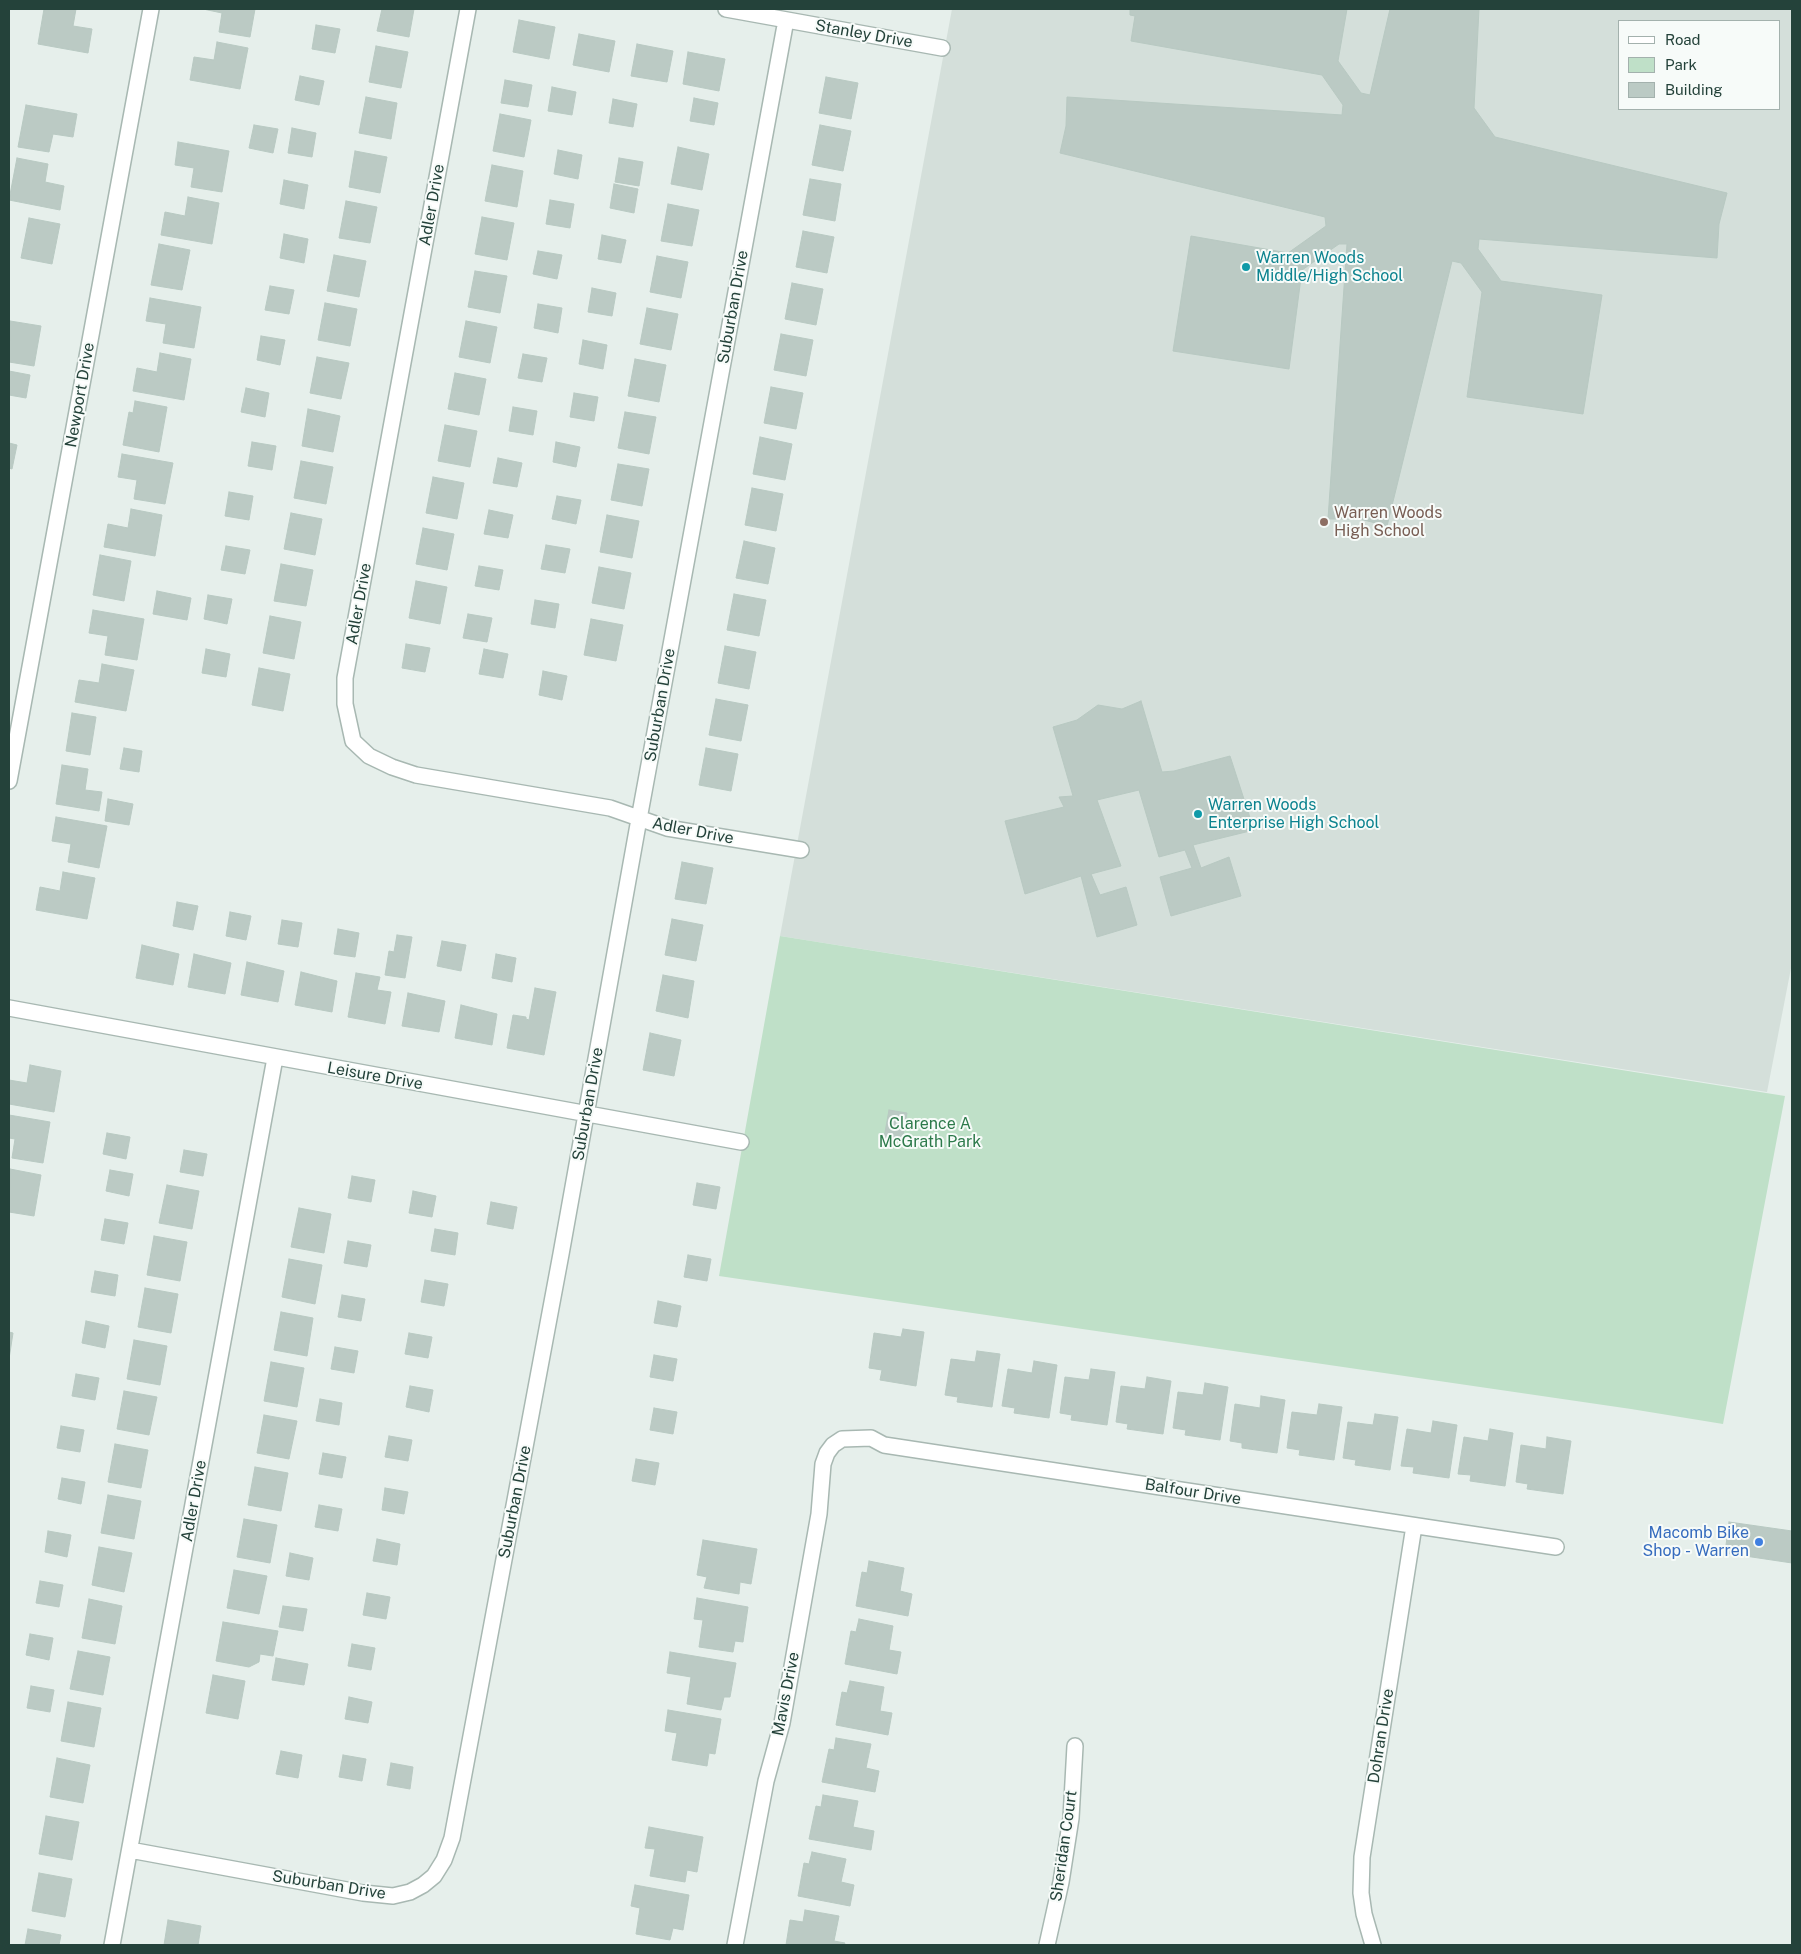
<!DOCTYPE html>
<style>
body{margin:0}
#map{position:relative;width:1801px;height:1954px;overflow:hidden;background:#e6efeb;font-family:"Public Sans",sans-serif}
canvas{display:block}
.frame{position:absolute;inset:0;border:10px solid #24423a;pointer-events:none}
.legend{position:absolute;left:1618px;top:20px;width:162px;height:90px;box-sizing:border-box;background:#f7fbf9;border:1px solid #a3b1ad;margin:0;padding:6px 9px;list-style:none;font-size:15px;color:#24423a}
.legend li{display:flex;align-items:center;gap:10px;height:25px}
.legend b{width:25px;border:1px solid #a3b1ad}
</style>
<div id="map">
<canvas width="1801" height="1954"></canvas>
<div class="frame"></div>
<ul class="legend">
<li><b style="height:6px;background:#fff"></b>Road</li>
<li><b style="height:14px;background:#bfe0c8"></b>Park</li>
<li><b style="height:14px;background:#bbcac4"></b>Building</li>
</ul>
</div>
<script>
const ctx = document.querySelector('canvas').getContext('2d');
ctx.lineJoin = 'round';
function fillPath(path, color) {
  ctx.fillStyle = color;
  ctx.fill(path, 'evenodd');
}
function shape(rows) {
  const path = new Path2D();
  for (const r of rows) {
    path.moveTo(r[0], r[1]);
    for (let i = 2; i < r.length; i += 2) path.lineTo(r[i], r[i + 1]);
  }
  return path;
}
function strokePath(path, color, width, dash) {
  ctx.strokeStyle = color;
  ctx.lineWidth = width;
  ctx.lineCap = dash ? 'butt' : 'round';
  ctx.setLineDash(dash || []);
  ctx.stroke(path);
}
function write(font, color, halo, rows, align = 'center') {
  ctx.font = font + ' "Public Sans",sans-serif';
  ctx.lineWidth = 4;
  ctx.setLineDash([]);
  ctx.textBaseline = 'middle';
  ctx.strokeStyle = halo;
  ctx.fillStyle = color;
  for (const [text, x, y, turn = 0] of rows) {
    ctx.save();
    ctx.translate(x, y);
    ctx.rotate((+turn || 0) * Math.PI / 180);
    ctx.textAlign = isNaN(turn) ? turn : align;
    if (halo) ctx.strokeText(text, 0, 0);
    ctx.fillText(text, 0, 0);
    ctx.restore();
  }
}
const built = shape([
 [952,9,1792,9,1792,963,1767,1092,780,936],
 [1620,21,1780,21,1780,109,1620,109]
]);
const green = shape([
 [780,936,1785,1096,1723,1424,1631,1409,719,1276]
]);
const building = shape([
 [44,9,76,9,73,26,92,29,88,53,38,44,44,9],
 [203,9,255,9,250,37,219,32,222,13,203,9],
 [382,9,414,9,409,37,377,31,382,9],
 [1130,9,1347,9,1338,61,1361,93,1370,95,1390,9,1479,9,1474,108,1495,137,1727,193,1719,224,1717,258,1479,239,1478,249,1501,281,1602,295,1583,414,1467,397,1482,292,1461,263,1452,261,1387,526,1360,519,1328,519,1347,244,1339,244,1302,270,1289,369,1173,351,1191,236,1288,253,1326,226,1325,217,1060,153,1066,126,1067,97,1342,115,1343,105,1322,75,1131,41,1135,16,1130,15,1130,9],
 [519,20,555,27,549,59,513,52,519,20],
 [316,25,340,29,335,53,312,49,316,25],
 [579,34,615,41,609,72,573,65,579,34],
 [217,42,248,48,240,89,190,80,194,57,214,60,217,42],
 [637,44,673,51,667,82,631,76,637,44],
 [376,46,408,52,401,88,369,82,376,46],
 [688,52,725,59,719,91,683,84,688,52],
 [300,76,324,81,319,105,295,100,300,76],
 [826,77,858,83,851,119,819,113,826,77],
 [505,80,532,85,528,107,501,103,505,80],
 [552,87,576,92,572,115,548,111,552,87],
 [366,97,397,103,391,139,359,133,366,97],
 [694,98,718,103,714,125,690,121,694,98],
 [613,99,637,104,633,127,609,123,613,99],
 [26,105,77,114,73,137,53,134,49,152,18,147,26,105],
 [500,114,531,120,524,157,493,151,500,114],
 [254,125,278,129,273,153,249,148,254,125],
 [820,125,851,131,843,171,812,165,820,125],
 [292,128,316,133,312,157,288,153,292,128],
 [178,142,229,151,222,192,191,187,194,168,175,165,178,142],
 [678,147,709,154,702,190,671,184,678,147],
 [558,150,582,155,578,179,554,174,558,150],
 [355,151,387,157,380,193,349,187,355,151],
 [17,158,48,164,45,182,64,186,60,210,9,200,17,158],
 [619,158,643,162,639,186,615,182,619,158],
 [492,165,523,171,517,207,485,201,492,165],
 [810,179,841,184,835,221,803,215,810,179],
 [284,180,308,185,304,209,280,204,284,180],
 [614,184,638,189,634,213,610,208,614,184],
 [188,197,219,203,212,244,161,235,165,212,185,216,188,197],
 [550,200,574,204,570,228,546,224,550,200],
 [346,201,377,207,370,243,339,238,346,201],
 [668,204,699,210,692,246,661,241,668,204],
 [482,217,514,223,507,260,475,254,482,217],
 [29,218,60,224,52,264,21,258,29,218],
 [803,231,834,237,827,273,796,267,803,231],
 [284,234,308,239,304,263,280,258,284,234],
 [602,235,626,240,621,263,598,259,602,235],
 [159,244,190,250,182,290,151,285,159,244],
 [538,251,562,255,557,279,533,274,538,251],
 [334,255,366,261,359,297,327,291,334,255],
 [657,256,688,262,681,298,650,292,657,256],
 [475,271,507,276,500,313,468,307,475,271],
 [792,283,823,289,816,325,785,319,792,283],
 [270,286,294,290,289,314,265,310,270,286],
 [592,288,616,293,612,316,588,312,592,288],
 [150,298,201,307,194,348,163,343,166,324,146,321,150,298],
 [325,303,357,309,350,346,318,340,325,303],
 [538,304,562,308,558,333,534,328,538,304],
 [647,308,678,314,671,350,640,344,647,308],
 [10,321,41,326,34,366,9,362,10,321],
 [466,321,497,327,490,363,459,357,466,321],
 [781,334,813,340,806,376,774,370,781,334],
 [261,336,285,340,280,365,257,360,261,336],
 [583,340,607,345,603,369,579,364,583,340],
 [160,353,191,359,184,400,133,391,137,368,157,372,160,353],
 [523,354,547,358,542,382,518,378,523,354],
 [317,357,349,363,341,399,310,393,317,357],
 [635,359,666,365,659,402,628,396,635,359],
 [9,371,30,375,26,398,9,395,9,371],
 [455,373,486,379,479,415,448,409,455,373],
 [771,387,803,393,796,429,764,423,771,387],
 [246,388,269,393,265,417,241,412,246,388],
 [574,393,598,397,594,421,570,417,574,393],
 [135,401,167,407,159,452,123,445,129,412,133,413,135,401],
 [513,407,537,411,533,435,509,431,513,407],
 [308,409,340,416,333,452,302,446,308,409],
 [625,412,656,417,649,454,618,448,625,412],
 [445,425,477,431,470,467,438,461,445,425],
 [760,437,792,444,785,480,753,474,760,437],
 [252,442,276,446,272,470,248,466,252,442],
 [556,442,580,447,576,467,553,462,556,442],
 [9,443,17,445,12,469,9,468,9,443],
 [122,454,173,463,165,504,134,499,137,480,118,477,122,454],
 [498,458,522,463,517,487,493,483,498,458],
 [301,461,333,467,326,504,294,498,301,461],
 [618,464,649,469,642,506,611,500,618,464],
 [433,477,464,483,457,519,426,513,433,477],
 [752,488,783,494,776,531,745,525,752,488],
 [229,492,253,496,249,520,225,516,229,492],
 [557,496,581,500,576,524,552,519,557,496],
 [131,509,162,515,155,556,104,547,108,524,128,528,131,509],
 [489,510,513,515,508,538,484,534,489,510],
 [291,513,322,519,315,555,284,549,291,513],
 [607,515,639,521,632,558,600,552,607,515],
 [423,528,454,534,447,570,416,564,423,528],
 [744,541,775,548,768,584,736,578,744,541],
 [546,545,570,549,565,573,541,569,546,545],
 [226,546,250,550,245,574,221,570,226,546],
 [100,555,131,561,124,601,93,595,100,555],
 [281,564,313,570,306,606,274,601,281,564],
 [479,566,503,570,499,590,475,586,479,566],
 [599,567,631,573,624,609,592,603,599,567],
 [416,581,447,587,440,624,409,618,416,581],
 [157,591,191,598,187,620,153,614,157,591],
 [734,594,766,600,759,636,727,630,734,594],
 [208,595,232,599,227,624,204,619,208,595],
 [535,600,559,604,555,628,531,624,535,600],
 [93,610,144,619,137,660,105,655,108,636,89,633,93,610],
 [468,614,492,618,487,642,463,638,468,614],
 [270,616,301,622,294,659,263,653,270,616],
 [591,619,623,625,616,661,584,655,591,619],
 [406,644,430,648,425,672,402,668,406,644],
 [725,646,756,652,749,689,718,683,725,646],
 [206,649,230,654,226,677,202,673,206,649],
 [484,649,508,654,503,678,479,674,484,649],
 [102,664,134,670,126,711,75,702,79,680,99,683,102,664],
 [259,668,290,674,283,711,252,705,259,668],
 [543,671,567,676,562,700,539,695,543,671],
 [716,699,748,705,741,741,709,735,716,699],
 [1141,701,1162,772,1174,771,1230,756,1254,830,1193,845,1201,868,1229,857,1241,896,1171,916,1160,877,1192,868,1185,850,1159,857,1139,790,1097,800,1121,866,1091,874,1100,895,1126,887,1137,925,1097,937,1081,876,1025,894,1005,821,1064,807,1059,797,1073,796,1053,727,1077,720,1098,705,1122,709,1141,701],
 [72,713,96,717,90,755,66,751,72,713],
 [124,748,142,751,139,772,120,769,124,748],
 [706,748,738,754,731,791,699,785,706,748],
 [62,765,88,769,85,790,102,792,99,811,56,804,62,765],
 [108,799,133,804,129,825,105,821,108,799],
 [56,817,107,826,99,868,68,862,71,844,52,841,56,817],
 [682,862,713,868,706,904,675,899,682,862],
 [63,872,95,878,87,919,36,910,40,887,60,891,63,872],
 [177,902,198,906,193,930,173,926,177,902],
 [230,912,251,916,246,940,226,936,230,912],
 [672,919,703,925,696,961,665,955,672,919],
 [282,920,302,923,298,947,278,944,282,920],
 [338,929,359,933,355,957,334,954,338,929],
 [397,935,412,937,405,978,385,975,389,951,394,952,397,935],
 [442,941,466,945,461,971,437,966,442,941],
 [142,945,179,954,173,985,136,978,142,945],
 [194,954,231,963,225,994,188,987,194,954],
 [496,954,516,958,512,982,492,978,496,954],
 [247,962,284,971,278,1002,241,995,247,962],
 [301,972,337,981,332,1012,295,1005,301,972],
 [356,973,380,977,377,990,391,992,385,1024,348,1017,356,973],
 [663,975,694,981,688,1018,656,1011,663,975],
 [535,988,556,992,544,1055,507,1048,513,1015,526,1017,526,1019,529,1020,535,988],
 [408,993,445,1001,439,1032,402,1026,408,993],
 [461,1005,497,1014,492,1045,455,1038,461,1005],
 [650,1033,681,1040,674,1076,643,1070,650,1033],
 [30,1065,61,1071,54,1112,9,1104,9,1080,27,1083,30,1065],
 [889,1110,907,1113,902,1141,884,1138,889,1110],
 [9,1115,50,1122,43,1163,12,1158,15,1139,9,1138,9,1115],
 [107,1133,130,1137,126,1159,103,1154,107,1133],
 [184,1150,207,1154,203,1176,180,1172,184,1150],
 [10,1169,41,1175,34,1216,9,1212,10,1169],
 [110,1170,133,1174,129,1196,106,1191,110,1170],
 [352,1176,375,1180,371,1202,348,1198,352,1176],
 [697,1183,720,1187,716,1209,693,1205,697,1183],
 [167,1185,199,1191,192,1229,159,1223,167,1185],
 [413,1191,436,1196,432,1217,409,1213,413,1191],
 [491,1202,517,1207,513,1229,487,1224,491,1202],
 [299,1208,331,1214,324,1253,291,1247,299,1208],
 [105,1219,128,1223,124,1244,101,1240,105,1219],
 [435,1229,458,1233,455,1255,431,1251,435,1229],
 [154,1236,187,1242,180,1281,147,1275,154,1236],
 [348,1241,371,1245,367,1267,344,1263,348,1241],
 [688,1255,711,1259,707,1281,684,1277,688,1255],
 [289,1259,322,1265,315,1304,282,1297,289,1259],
 [95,1271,118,1275,115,1296,91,1292,95,1271],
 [425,1280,448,1284,444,1306,421,1302,425,1280],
 [145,1288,178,1294,171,1333,138,1327,145,1288],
 [342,1295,365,1299,361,1321,338,1317,342,1295],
 [658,1301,681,1306,677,1327,654,1323,658,1301],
 [281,1312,313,1318,307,1356,274,1350,281,1312],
 [86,1321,109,1326,105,1348,82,1343,86,1321],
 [903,1329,924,1332,916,1386,880,1380,882,1370,869,1368,874,1333,901,1337,903,1329],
 [9,1332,13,1333,9,1359,9,1332],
 [409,1333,432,1337,428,1358,405,1354,409,1333],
 [134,1340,167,1346,160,1385,127,1379,134,1340],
 [335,1347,358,1351,354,1373,331,1369,335,1347],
 [977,1351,1000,1354,992,1407,957,1402,958,1397,945,1395,951,1359,975,1362,977,1351],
 [654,1355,677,1359,673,1381,650,1377,654,1355],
 [1034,1361,1057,1365,1049,1418,1014,1413,1015,1408,1002,1406,1008,1369,1032,1373,1034,1361],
 [271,1362,304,1368,297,1407,264,1401,271,1362],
 [1091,1369,1115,1372,1107,1425,1071,1420,1072,1415,1060,1413,1065,1377,1089,1380,1091,1369],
 [76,1374,99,1378,95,1400,72,1396,76,1374],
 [1147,1377,1171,1381,1163,1434,1127,1429,1128,1424,1116,1422,1121,1386,1145,1389,1147,1377],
 [1205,1383,1228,1387,1220,1440,1185,1435,1186,1430,1173,1428,1178,1392,1203,1395,1205,1383],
 [410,1386,433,1390,429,1412,406,1407,410,1386],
 [124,1391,157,1397,149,1435,117,1429,124,1391],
 [1261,1396,1285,1400,1277,1453,1242,1448,1242,1443,1230,1441,1235,1404,1260,1408,1261,1396],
 [320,1399,342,1403,339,1425,316,1421,320,1399],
 [1319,1404,1342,1407,1334,1460,1299,1455,1300,1450,1287,1448,1292,1412,1317,1415,1319,1404],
 [654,1408,677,1412,673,1434,650,1430,654,1408],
 [1375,1414,1398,1417,1390,1470,1355,1465,1356,1460,1343,1458,1348,1422,1373,1425,1375,1414],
 [264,1415,297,1421,289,1459,257,1453,264,1415],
 [1433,1421,1457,1425,1449,1478,1413,1473,1414,1467,1401,1466,1407,1429,1431,1433,1433,1421],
 [61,1426,84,1430,80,1452,57,1448,61,1426],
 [1490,1429,1513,1433,1505,1486,1470,1481,1471,1475,1458,1474,1464,1437,1488,1441,1490,1429],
 [389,1436,412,1440,408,1461,385,1457,389,1436],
 [1547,1437,1571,1441,1563,1494,1527,1489,1528,1484,1516,1482,1521,1445,1546,1449,1547,1437],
 [115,1444,148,1450,141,1488,108,1482,115,1444],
 [323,1453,346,1457,342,1478,319,1474,323,1453],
 [636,1459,659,1463,655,1485,632,1481,636,1459],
 [255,1467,288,1473,281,1511,248,1505,255,1467],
 [62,1478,85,1482,81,1504,58,1499,62,1478],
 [385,1488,408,1492,404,1514,382,1510,385,1488],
 [108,1495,141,1501,134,1539,101,1533,108,1495],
 [319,1505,342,1509,338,1531,315,1527,319,1505],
 [244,1519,277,1525,270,1563,237,1557,244,1519],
 [1729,1522,1792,1531,1792,1563,1725,1553,1729,1522],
 [48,1531,71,1535,67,1557,45,1552,48,1531],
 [377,1539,400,1544,397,1565,373,1561,377,1539],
 [703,1540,757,1549,751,1584,740,1582,739,1594,704,1588,707,1577,697,1575,703,1540],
 [99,1547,132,1553,124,1592,92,1585,99,1547],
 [290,1553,313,1558,309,1580,286,1576,290,1553],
 [869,1561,904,1568,900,1591,912,1594,908,1616,856,1606,862,1572,867,1573,869,1561],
 [234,1570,267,1576,259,1614,227,1608,234,1570],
 [40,1581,63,1585,59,1607,36,1603,40,1581],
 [367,1593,390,1597,386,1619,363,1615,367,1593],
 [697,1598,748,1607,743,1642,735,1641,733,1652,699,1647,703,1620,694,1619,697,1598],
 [89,1599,122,1606,115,1644,82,1638,89,1599],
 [283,1606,307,1609,303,1631,279,1627,283,1606],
 [859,1619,893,1626,889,1650,901,1652,897,1674,845,1664,851,1631,856,1632,859,1619],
 [223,1622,278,1631,273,1656,260,1654,259,1662,249,1667,216,1661,223,1622],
 [30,1634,53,1638,49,1660,26,1655,30,1634],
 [352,1644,375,1648,371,1670,348,1666,352,1644],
 [78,1651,110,1657,103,1695,70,1689,78,1651],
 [670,1652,736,1663,730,1697,724,1697,721,1710,687,1704,691,1677,667,1673,670,1652],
 [276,1658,308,1664,304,1685,272,1680,276,1658],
 [213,1675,245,1681,238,1719,206,1713,213,1675],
 [850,1681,884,1687,880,1711,892,1713,888,1735,836,1725,842,1692,847,1693,850,1681],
 [31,1686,54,1690,50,1712,27,1708,31,1686],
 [349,1697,372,1702,368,1723,345,1719,349,1697],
 [68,1702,101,1708,94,1747,61,1741,68,1702],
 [668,1710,721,1719,715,1754,709,1753,707,1766,672,1760,677,1733,665,1731,668,1710],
 [836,1738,871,1744,866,1768,879,1771,875,1792,822,1782,829,1749,834,1750,836,1738],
 [281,1751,302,1755,298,1778,276,1774,281,1751],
 [343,1755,366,1759,362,1781,339,1777,343,1755],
 [57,1758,90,1765,83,1803,50,1797,57,1758],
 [391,1763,413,1767,410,1789,387,1785,391,1763],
 [823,1795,858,1801,853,1827,874,1831,871,1850,809,1839,816,1806,821,1807,823,1795],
 [46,1816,79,1822,72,1860,39,1854,46,1816],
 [649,1827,703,1837,697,1872,687,1870,685,1882,650,1876,655,1849,645,1848,649,1827],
 [812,1852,846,1859,841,1882,854,1885,850,1906,798,1896,804,1863,809,1864,812,1852],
 [39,1873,72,1879,65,1917,32,1911,39,1873],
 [635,1885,689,1895,683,1930,673,1928,670,1940,636,1934,640,1908,631,1906,635,1885],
 [805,1910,839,1916,834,1941,845,1943,844,1945,786,1945,790,1920,803,1922,805,1910],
 [168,1920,201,1926,198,1945,164,1945,168,1920],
 [28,1929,61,1935,59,1945,25,1945,28,1929]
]);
const street = shape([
 [468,9,345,678,345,704,353,741,369,756,392,767,416,775,610,808,667,828,801,850],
 [726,9,942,48],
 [9,781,151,9],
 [9,1008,741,1142],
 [130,1850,363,1893,393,1896,410,1892,423,1885,434,1876,444,1860,452,1838,561,1254,639,819,786,20],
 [112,1945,275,1058],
 [735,1945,766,1781,782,1723,819,1514,823,1464,827,1453,833,1445,842,1439,871,1438,884,1445,1556,1547],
 [1047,1945,1061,1882,1071,1818,1075,1746],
 [1373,1945,1364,1914,1361,1893,1362,1857,1414,1526]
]);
const markers = [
 [1246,267,5,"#0f9aa8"],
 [1324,522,5,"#8d6e63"],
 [1198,814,5,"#0f9aa8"],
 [1759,1542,5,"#3f7fe0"]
];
const streetNames = [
 ["Stanley Drive",864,34,10],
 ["Adler Drive",432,205,-80],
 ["Suburban Drive",733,307,-80],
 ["Newport Drive",80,395,-80],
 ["Adler Drive",359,604,-80],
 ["Suburban Drive",660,705,-80],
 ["Adler Drive",693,831,11],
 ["Leisure Drive",375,1076,10],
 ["Suburban Drive",588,1104,-80],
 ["Balfour Drive",1193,1492,9],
 ["Adler Drive",194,1501,-80],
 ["Suburban Drive",515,1502,-79],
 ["Mavis Drive",786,1694,-79],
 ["Dohran Drive",1381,1736,-81],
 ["Sheridan Court",1064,1846,-82],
 ["Suburban Drive",329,1885,9]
];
const cultureNames = [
 ["Warren Woods",1256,258],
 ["Middle/High School",1256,276],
 ["Warren Woods",1208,805],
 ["Enterprise High School",1208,823]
];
const educationNames = [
 ["Warren Woods",1334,513],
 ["High School",1334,531]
];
const parkNames = [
 ["Clarence A",930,1124],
 ["McGrath Park",930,1142]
];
const shopNames = [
 ["Macomb Bike",1749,1533],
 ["Shop - Warren",1749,1551]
];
fillPath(built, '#d4dfda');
fillPath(green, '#bfe0c8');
fillPath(building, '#bbcac4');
strokePath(building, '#b8c9c2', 1);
strokePath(street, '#a8b8b2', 18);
strokePath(street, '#fff', 15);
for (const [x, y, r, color] of markers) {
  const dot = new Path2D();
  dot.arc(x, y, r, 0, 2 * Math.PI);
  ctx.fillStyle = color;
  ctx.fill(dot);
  strokePath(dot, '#f7fbf9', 2);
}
write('16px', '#24423a', '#f7fbf9', streetNames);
write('16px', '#0d838f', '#f7fbf9', cultureNames, 'left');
write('16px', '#785e54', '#f7fbf9', educationNames, 'left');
write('16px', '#2d7a4b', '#f7fbf9', parkNames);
write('16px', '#366cbe', '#f7fbf9', shopNames, 'right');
</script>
